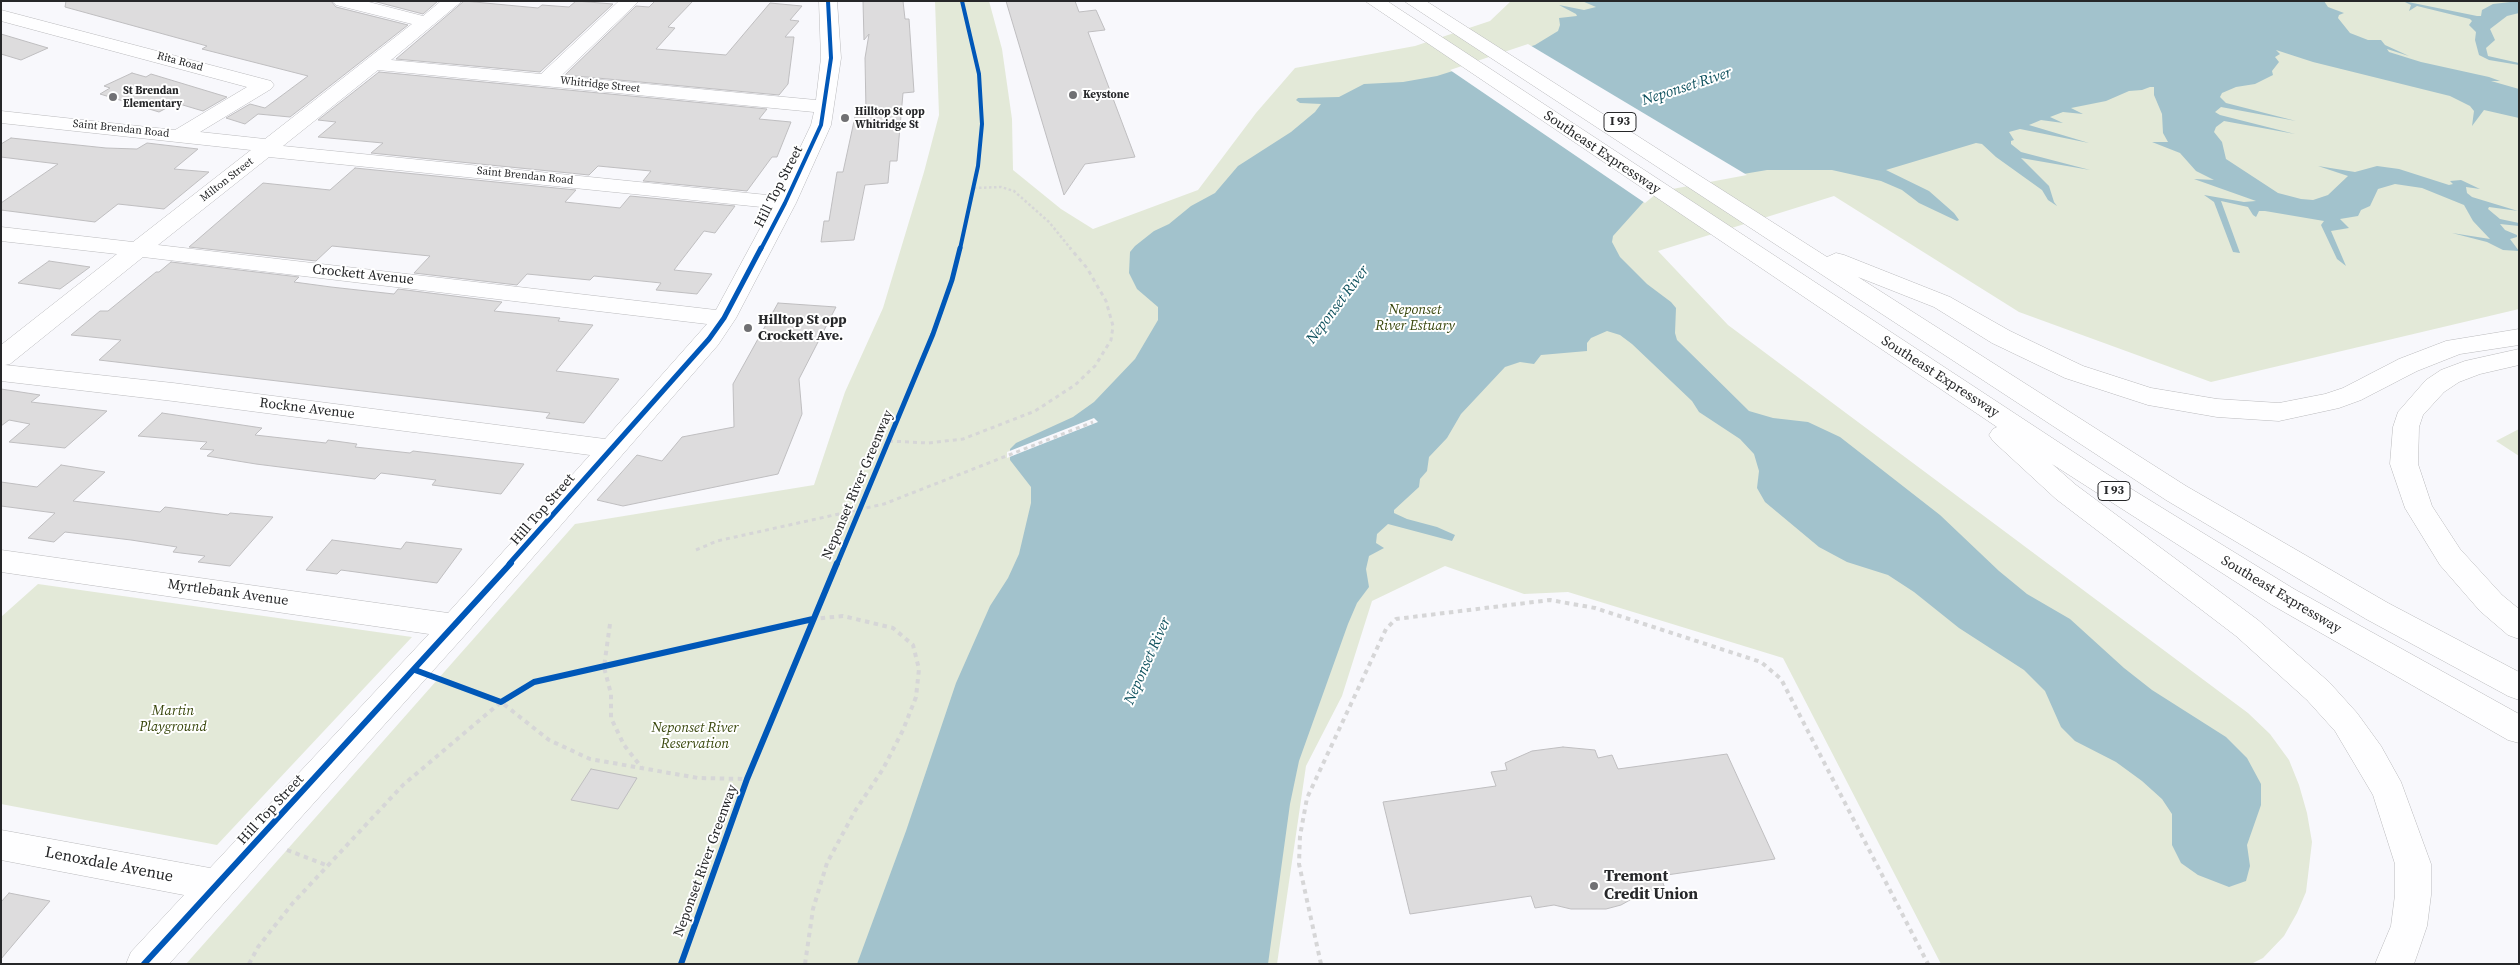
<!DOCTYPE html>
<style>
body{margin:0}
#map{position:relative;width:2520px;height:965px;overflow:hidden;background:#f8f8fc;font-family:"Source Serif 4",serif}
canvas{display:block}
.frame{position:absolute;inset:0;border:2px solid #262729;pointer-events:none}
</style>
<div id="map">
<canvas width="2520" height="965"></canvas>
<div class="frame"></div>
</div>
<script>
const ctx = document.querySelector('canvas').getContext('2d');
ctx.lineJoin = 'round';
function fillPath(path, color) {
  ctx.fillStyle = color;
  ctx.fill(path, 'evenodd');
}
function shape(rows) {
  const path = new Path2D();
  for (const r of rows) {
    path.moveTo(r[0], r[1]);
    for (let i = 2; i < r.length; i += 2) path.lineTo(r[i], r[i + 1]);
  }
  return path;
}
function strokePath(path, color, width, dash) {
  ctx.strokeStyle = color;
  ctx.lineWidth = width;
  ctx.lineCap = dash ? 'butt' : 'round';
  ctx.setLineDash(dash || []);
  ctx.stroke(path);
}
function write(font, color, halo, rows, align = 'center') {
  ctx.font = font + ' "Source Serif 4",serif';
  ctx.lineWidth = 4;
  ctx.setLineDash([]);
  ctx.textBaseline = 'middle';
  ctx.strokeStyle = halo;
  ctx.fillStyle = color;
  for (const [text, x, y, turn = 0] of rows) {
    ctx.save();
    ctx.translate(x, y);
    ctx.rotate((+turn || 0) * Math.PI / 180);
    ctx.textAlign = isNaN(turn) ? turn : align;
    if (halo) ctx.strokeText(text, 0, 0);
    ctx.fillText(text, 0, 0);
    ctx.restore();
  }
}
const green = shape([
 [935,1,989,1,1002,49,1012,119,1013,170,1061,209,1093,229,1198,190,1256,113,1295,68,1415,46,1490,21,1511,1,2519,1,2519,309,2211,382,2019,312,1834,196,1658,251,1728,325,2248,713,2270,734,2289,760,2299,785,2307,813,2312,842,2306,892,2297,913,2284,936,2263,958,2251,964,1941,964,1783,658,1568,592,1524,594,1445,566,1372,601,1342,696,1306,766,1277,964,186,964,575,524,814,485,845,392,883,308,924,172,939,115],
 [2519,429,2519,456,2496,441],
 [38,584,412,637,217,845,1,804,1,617]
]);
const water = shape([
 [1582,1,2324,1,2328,7,2344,13,2339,15,2338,18,2350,33,2368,40,2381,40,2385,45,2409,56,2387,49,2389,52,2421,62,2489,77,2500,81,2491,81,2519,89,2519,118,2484,110,2472,126,2474,111,2470,106,2450,96,2313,62,2276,50,2280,54,2275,57,2279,62,2272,71,2273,75,2255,84,2236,87,2222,93,2220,97,2226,103,2296,121,2221,107,2215,112,2220,115,2295,134,2224,121,2216,127,2214,132,2222,142,2226,159,2278,193,2301,199,2313,200,2328,195,2348,176,2318,166,2355,172,2377,166,2399,169,2449,185,2453,184,2450,181,2461,180,2480,189,2466,187,2467,193,2472,197,2518,211,2489,207,2488,209,2500,219,2519,223,2519,226,2500,224,2505,230,2517,235,2517,237,2510,239,2519,251,2503,250,2487,242,2452,233,2490,239,2473,221,2464,205,2422,188,2395,184,2378,189,2370,206,2361,210,2358,216,2340,219,2349,228,2331,231,2346,266,2337,259,2321,225,2324,221,2265,211,2259,211,2256,217,2253,215,2248,207,2221,201,2240,253,2233,252,2214,202,2204,195,2244,202,2256,201,2194,179,2214,180,2196,171,2180,153,2152,142,2168,142,2163,133,2162,114,2154,95,2154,87,2150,87,2142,90,2129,91,2106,101,2071,108,2083,114,2063,112,2050,117,2063,123,2041,120,2029,125,2089,143,2020,129,2009,132,2014,140,2011,141,2011,144,2021,152,2090,170,2021,158,2049,186,2054,202,2057,206,2048,200,2042,190,1996,157,1982,144,1976,143,1886,170,1929,191,1954,213,1959,220,1957,221,1919,203,1902,190,1881,181,1832,170,1767,170,1678,185,1648,197,1613,236,1612,242,1620,257,1647,284,1671,302,1676,308,1675,333,1677,340,1749,411,1773,418,1808,422,1840,437,1940,515,1999,571,2027,594,2070,619,2124,668,2152,690,2226,737,2247,758,2261,784,2261,805,2247,845,2250,866,2246,881,2229,887,2198,875,2181,863,2172,845,2172,814,2162,799,2142,781,2116,762,2075,741,2061,727,2045,691,2024,670,1959,628,1914,592,1888,575,1847,562,1819,547,1765,502,1757,488,1759,471,1754,454,1740,439,1699,412,1692,401,1632,344,1620,335,1607,331,1591,338,1587,343,1587,351,1541,355,1534,364,1520,362,1505,367,1461,414,1447,438,1429,457,1427,471,1420,479,1419,487,1394,510,1394,513,1407,519,1437,527,1455,535,1452,541,1388,524,1377,534,1376,543,1384,548,1369,556,1366,569,1369,587,1357,603,1348,624,1299,761,1290,804,1268,964,857,964,906,831,956,683,990,606,1008,578,1019,554,1031,503,1031,487,1010,460,1010,449,1016,443,1073,417,1094,402,1135,359,1158,320,1158,307,1137,289,1129,273,1130,252,1135,246,1154,231,1169,224,1191,206,1215,193,1238,166,1291,132,1315,112,1321,104,1300,103,1296,100,1298,98,1339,97,1364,84,1403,82,1437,76,1535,45,1558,31,1560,25,1559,18,1577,16,1576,14,1559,5,1584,10,1596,7],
 [2403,1,2477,16,2481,16,2482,10,2493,4,2519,1,2519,13,2507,16,2490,29,2495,40,2486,48,2488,56,2519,63,2519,65,2489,60,2479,55,2475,40,2476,32,2469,25,2472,21,2470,19,2417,6,2409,11,2411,5]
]);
const pier = shape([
 [1528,44,1747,175,1667,190,1656,194,1645,203,1450,70],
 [1094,418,1098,422,1007,458,1007,452]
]);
const building = shape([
 [66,1,331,1,336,7,408,25,290,117,258,114,245,124,226,118,250,104,265,108,308,76,202,49,207,46,65,7,66,1],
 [373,1,438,1,423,14,373,1],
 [464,1,538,8,542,5,569,7,576,1,613,4,540,72,396,59,464,1],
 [655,1,693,1,668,27,675,28,656,49,726,55,770,3,802,6,790,20,799,21,785,37,794,37,788,84,779,95,565,75,636,6,649,7,655,1],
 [863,1,903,1,905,19,909,19,914,92,903,93,897,161,890,161,888,183,865,185,854,240,821,242,824,221,829,221,837,172,843,172,856,112,866,111,865,58,869,34,864,40,863,1],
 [1006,1,1075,1,1079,12,1096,10,1105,30,1088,32,1135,157,1085,164,1064,195,1006,1],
 [1,34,48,48,21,60,1,54,1,34],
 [379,72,767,109,759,119,791,122,777,157,772,157,747,191,643,181,651,171,598,166,589,175,371,153,383,143,318,137,336,122,318,120,379,72],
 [132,73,146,77,151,74,227,97,203,111,176,103,159,112,100,94,110,88,104,86,132,73],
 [11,138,106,148,137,149,147,143,198,149,174,169,209,172,164,209,118,204,95,222,1,210,1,203,58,164,1,157,1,144,11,138],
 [355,168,576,190,565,202,620,208,630,196,735,206,715,233,704,231,674,270,712,274,697,294,656,290,661,283,594,276,590,280,527,274,517,285,414,273,430,256,332,246,316,261,189,247,263,183,330,190,355,168],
 [49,261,90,267,60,289,18,283,49,261],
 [171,262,299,277,294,282,331,287,394,294,398,289,502,302,494,311,560,318,558,321,593,325,556,371,619,379,584,423,546,418,550,413,99,360,121,340,71,335,100,311,108,311,156,272,159,272,171,262],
 [778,303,836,307,799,379,802,414,778,474,623,506,597,500,637,455,662,461,682,437,734,427,733,384,778,303],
 [1,389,40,395,31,402,107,411,65,448,9,442,30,424,9,420,1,426,1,389],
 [162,413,262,428,255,435,326,443,328,440,357,444,355,447,410,453,413,451,524,464,501,494,432,485,436,480,381,473,375,479,256,464,207,456,214,450,200,449,207,442,138,436,162,413],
 [61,465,105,472,73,501,160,512,165,507,228,515,230,513,273,517,230,566,198,562,205,556,173,552,177,547,131,540,65,532,54,542,28,538,55,513,1,506,1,482,37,487,61,465],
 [332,540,401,549,406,542,462,549,437,583,341,570,337,574,306,570,332,540],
 [1563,747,1595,750,1598,758,1612,755,1618,769,1727,754,1775,859,1660,876,1665,888,1646,891,1621,905,1606,909,1571,909,1554,905,1535,908,1531,896,1410,914,1383,802,1496,786,1491,772,1507,770,1505,763,1532,751,1563,747],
 [591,769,637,778,618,809,571,800,591,769],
 [9,893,50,901,1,959,1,902,9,893]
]);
const pathFar2 = shape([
 [974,188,1001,187,1014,191,1049,222,1071,249]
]);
const pathFar1 = shape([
 [889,441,928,443,963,439,1035,411,1075,385,1095,366,1111,340,1113,326,1106,301,1087,268,1070,248],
 [696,550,717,541,884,504,1093,422]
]);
const path = shape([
 [610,624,604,667,611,694,611,718,624,745,642,768],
 [287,850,326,865],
 [249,964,258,947,292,904,403,785,501,702,549,740,590,759,698,778,747,779],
 [805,964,813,909,827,863,855,811,883,769,903,730,916,697,919,669,913,645,893,628,843,616,813,619],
 [1321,964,1299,864,1300,836,1307,798,1386,629,1396,619,1550,600,1595,608,1761,662,1781,679,1928,964]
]);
const minor = shape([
 [333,1,365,1,423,16,441,1,462,1,391,60,541,74,619,1,639,1,561,76,816,100,821,58,819,1,837,1,841,58,831,125,796,203,736,318,718,345,466,634,169,964,126,964,131,952,184,895,1,860,1,830,210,868,429,634,1,572,1,550,448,613,590,455,173,401,1,381,1,345,117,254,1,241,1,227,133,242,251,150,1,123,1,111,175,130,247,87,1,21,1,10,271,81,274,85,271,89,200,132,265,139,412,24,336,5,333,1],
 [378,70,814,112,811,125,777,196,283,146,378,70],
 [269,157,771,208,716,310,158,245,269,157],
 [143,257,707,324,605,439,173,383,5,365,10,364,143,257]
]);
const highway = shape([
 [1365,1,1387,1,2107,474,2294,589,2519,714,2519,743,2508,740,2272,605,2052,464,2076,485,2258,620,2329,682,2357,713,2381,746,2401,782,2431,864,2431,895,2427,926,2414,964,2375,964,2391,926,2395,895,2395,864,2373,795,2335,731,2307,700,2236,636,2056,499,1993,441,1989,435,1993,429,1997,427,1365,1],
 [1404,1,1426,1,1827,257,1836,253,1844,255,1950,297,2010,331,2083,366,2151,388,2217,399,2279,403,2325,394,2343,388,2399,359,2446,341,2519,329,2519,345,2460,354,2417,371,2361,400,2339,408,2279,421,2217,417,2148,405,2065,378,1992,343,1934,307,1858,277,2186,486,2388,603,2519,672,2519,700,2508,696,2366,619,2166,500,1404,1],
 [2519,349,2519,365,2480,374,2459,382,2444,392,2423,415,2419,427,2418,464,2432,506,2460,549,2502,595,2519,609,2519,639,2508,635,2480,611,2440,565,2405,508,2390,464,2393,427,2398,412,2426,380,2441,370,2465,361,2519,349]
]);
const cyclewayFar2 = shape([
 [761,249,785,203,821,125,831,58,828,1],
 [960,249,978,166,982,124,979,74,962,1]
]);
const cyclewayFar1 = shape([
 [509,564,709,339,724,318,761,248],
 [837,564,933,334,952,280,960,248]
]);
const cycleway = shape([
 [415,670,501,702,534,682,813,619],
 [144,964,511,563],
 [681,964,747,779,837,563]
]);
const markers = [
 [1073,95,5,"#707073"],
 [113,97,5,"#707073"],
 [845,118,5,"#707073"],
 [748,328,5,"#707073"],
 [1594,886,5,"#707073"]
];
const farStreetnames = [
 ["Rita Road",180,62,15],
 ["Whitridge Street",600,85,6],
 ["Saint Brendan Road",121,129,6],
 ["Saint Brendan Road",525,176,6],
 ["Milton Street",227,180,-38]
];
const farPoinames = [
 ["St Brendan",123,91],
 ["Elementary",123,104],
 ["Keystone",1083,95],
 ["Hilltop St opp",855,112],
 ["Whitridge St",855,125]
];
const shields = [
 [1620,122,32],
 [2114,491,32]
];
const shieldNames = [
 ["I 93",1620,122],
 ["I 93",2114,491]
];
const streetNames = [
 ["Southeast Expressway",1602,153,34],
 ["Hill Top Street",779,187,-63],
 ["Crockett Avenue",363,275,6],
 ["Southeast Expressway",1940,377,33],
 ["Rockne Avenue",307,409,7],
 ["Neponset River Greenway",858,485,-67],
 ["Hill Top Street",543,510,-49],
 ["Myrtlebank Avenue",228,593,8],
 ["Southeast Expressway",2281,595,31],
 ["Hill Top Street",271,810,-47],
 ["Neponset River Greenway",706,861,-70]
];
const parkNames = [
 ["Neponset",1415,310],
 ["River Estuary",1415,326],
 ["Martin",173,711],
 ["Playground",173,727],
 ["Neponset River",695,728],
 ["Reservation",695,744]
];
const poiNames = [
 ["Hilltop St opp",758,320],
 ["Crockett Ave.",758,336]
];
const waterNames = [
 ["Neponset River",1687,87,-18],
 ["Neponset River",1338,305,-53],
 ["Neponset River",1148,661,-66]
];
const nearStreetnames = [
 ["Lenoxdale Avenue",109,865,11]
];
const nearPoinames = [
 ["Tremont",1604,877],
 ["Credit Union",1604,895]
];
fillPath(green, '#e3e9d8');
fillPath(water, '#a2c2cc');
fillPath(pier, '#f8f8fc');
fillPath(building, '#dddcdd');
strokePath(building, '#bfbec0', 1);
strokePath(minor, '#bababd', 1);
strokePath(highway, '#bababd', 1);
strokePath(pathFar2, '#d6d6d7', 2.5, [2.5, 2.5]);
strokePath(pathFar1, '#d6d6d7', 3, [4, 4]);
strokePath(path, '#d6d6d7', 4, [4.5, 4.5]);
fillPath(minor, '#fefeff');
fillPath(highway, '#fefeff');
strokePath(cyclewayFar2, '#0057b8', 4);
strokePath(cyclewayFar1, '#0057b8', 5);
strokePath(cycleway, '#0057b8', 6);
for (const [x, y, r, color] of markers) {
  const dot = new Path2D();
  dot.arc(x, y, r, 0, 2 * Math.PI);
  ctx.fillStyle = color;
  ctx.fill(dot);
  strokePath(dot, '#fff', 2);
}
write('11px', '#262729', '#fff', farStreetnames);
write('bold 11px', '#262729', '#fff', farPoinames, 'left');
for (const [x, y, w] of shields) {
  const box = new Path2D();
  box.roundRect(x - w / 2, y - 9.5, w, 19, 4);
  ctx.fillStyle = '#fff';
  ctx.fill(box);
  strokePath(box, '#262729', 1);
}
write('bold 12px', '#262729', null, shieldNames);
write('14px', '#262729', '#fff', streetNames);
write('italic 14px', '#38460b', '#fff', parkNames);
write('bold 14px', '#262729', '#fff', poiNames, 'left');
write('italic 15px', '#0f515e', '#fff', waterNames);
write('16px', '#262729', '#fff', nearStreetnames);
write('bold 16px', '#262729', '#fff', nearPoinames, 'left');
</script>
